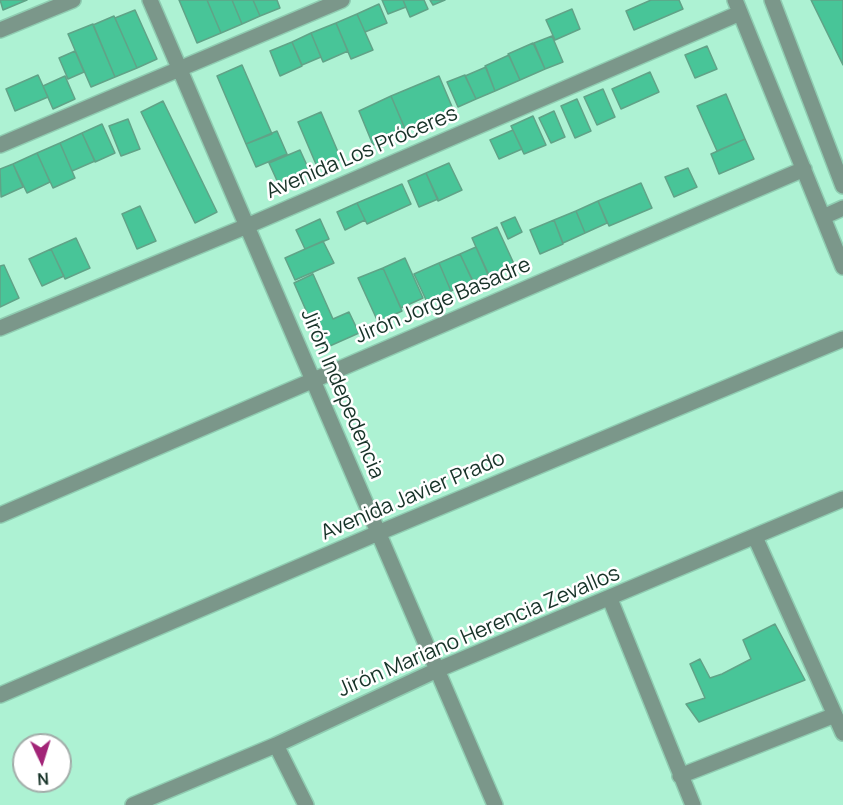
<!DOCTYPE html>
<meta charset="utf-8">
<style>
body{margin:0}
#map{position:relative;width:843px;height:805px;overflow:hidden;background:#adf2d3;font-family:Manrope,sans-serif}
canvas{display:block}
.north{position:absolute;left:12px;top:733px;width:60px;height:60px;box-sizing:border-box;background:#fff;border:2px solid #a2ada9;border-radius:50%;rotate:176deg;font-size:16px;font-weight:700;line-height:24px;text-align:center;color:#173328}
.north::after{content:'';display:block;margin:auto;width:21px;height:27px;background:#a22477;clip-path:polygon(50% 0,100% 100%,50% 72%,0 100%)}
</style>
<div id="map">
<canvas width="843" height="805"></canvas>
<div class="north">N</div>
</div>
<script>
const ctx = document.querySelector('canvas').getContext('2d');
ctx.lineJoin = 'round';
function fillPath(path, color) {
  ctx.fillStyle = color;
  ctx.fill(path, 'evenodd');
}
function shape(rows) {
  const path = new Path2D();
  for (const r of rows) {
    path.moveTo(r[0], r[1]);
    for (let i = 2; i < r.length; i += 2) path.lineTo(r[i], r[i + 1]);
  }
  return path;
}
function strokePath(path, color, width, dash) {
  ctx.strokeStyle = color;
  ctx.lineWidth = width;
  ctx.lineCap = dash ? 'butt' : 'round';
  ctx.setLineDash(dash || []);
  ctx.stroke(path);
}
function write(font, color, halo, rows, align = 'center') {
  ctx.font = font + ' Manrope,sans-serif';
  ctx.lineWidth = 5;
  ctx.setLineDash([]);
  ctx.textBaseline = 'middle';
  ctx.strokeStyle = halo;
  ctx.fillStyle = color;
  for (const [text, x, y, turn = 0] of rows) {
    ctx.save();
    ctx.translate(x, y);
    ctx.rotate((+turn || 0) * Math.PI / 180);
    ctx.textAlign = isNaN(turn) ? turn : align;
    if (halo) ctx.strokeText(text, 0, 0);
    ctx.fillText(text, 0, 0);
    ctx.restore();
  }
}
const building = shape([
 [0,0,27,0,3,10,0,0],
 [179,0,207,0,221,33,197,43,179,0],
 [207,0,232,0,242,24,221,33,207,0],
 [232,0,253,0,260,16,242,24,232,0],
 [253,0,277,0,280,8,260,16,253,0],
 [382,0,403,0,406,7,388,14,382,0],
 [403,0,424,0,428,9,410,17,403,0],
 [430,0,445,0,433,5,430,0],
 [651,0,679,0,683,9,634,30,626,11,651,0],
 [811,0,843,0,843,65,811,0],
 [379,4,387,23,365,32,357,14,379,4],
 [572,9,580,29,555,40,546,20,572,9],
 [135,10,157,59,137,68,115,18,135,10],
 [357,14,373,50,351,59,336,23,357,14],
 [114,16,137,68,115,77,93,25,114,16],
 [336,23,348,51,323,62,311,33,336,23],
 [93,24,115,77,91,87,68,34,93,24],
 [311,33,321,57,302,65,292,42,311,33],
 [552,36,563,62,545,69,534,43,552,36],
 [292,42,302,66,280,76,270,51,292,42],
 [533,43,545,69,520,80,508,54,533,43],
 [707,46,717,69,695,78,685,55,707,46],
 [75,51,84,72,68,79,59,58,75,51],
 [509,55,520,80,495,91,485,66,509,55],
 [242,65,272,134,246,144,217,76,242,65],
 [486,67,495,91,476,99,465,76,486,67],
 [650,72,659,92,621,109,612,89,650,72],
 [38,75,48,97,15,111,6,89,38,75],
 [465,75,476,99,458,107,447,82,465,75],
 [65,76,75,99,53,109,43,86,65,76],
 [439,76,453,109,405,129,391,96,439,76],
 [603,89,615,117,597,125,584,97,603,89],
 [726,94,745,139,717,151,697,106,726,94],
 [391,96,406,131,373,145,359,111,391,96],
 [577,99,591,131,575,138,561,106,577,99],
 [163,101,217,212,195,223,141,112,163,101],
 [554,111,565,137,551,143,539,118,554,111],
 [321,112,341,159,318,169,298,122,321,112],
 [533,116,546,145,524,154,511,126,533,116],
 [128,119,140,149,121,156,109,126,128,119],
 [102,124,115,153,95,162,82,133,102,124],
 [513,130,522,149,499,159,490,140,513,130],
 [277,131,287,154,256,167,246,144,277,131],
 [82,133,95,161,72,171,60,143,82,133],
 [745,139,754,159,719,174,711,154,745,139],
 [60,143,75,178,53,188,37,153,60,143],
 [300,150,310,172,279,185,269,163,300,150],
 [37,153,50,182,27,193,13,164,37,153],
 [449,163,462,190,438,201,426,173,449,163],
 [13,164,23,187,1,197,0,169,13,164],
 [688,168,697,187,674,197,665,177,688,168],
 [426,173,438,199,419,207,408,181,426,173],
 [641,183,652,208,609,226,598,201,641,183],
 [402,184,411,204,367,224,357,203,402,184],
 [598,201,607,223,585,233,576,211,598,201],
 [357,203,365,220,345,230,337,212,357,203],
 [140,206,156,241,137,249,122,214,140,206],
 [576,211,585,233,563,243,554,220,576,211],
 [515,217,522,232,508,239,501,223,515,217],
 [320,219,329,239,305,249,296,230,320,219],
 [554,220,563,244,540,254,530,230,554,220],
 [497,227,515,266,489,277,472,238,497,227],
 [76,238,90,268,65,279,51,249,76,238],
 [323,241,334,263,295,280,285,258,323,241],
 [476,247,489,275,473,282,460,254,476,247],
 [51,249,64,276,42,286,29,259,51,249],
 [460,254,473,281,451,291,439,263,460,254],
 [405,258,423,298,401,308,383,268,405,258],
 [439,263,451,291,427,302,414,274,439,263],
 [4,265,19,298,0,307,0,266,4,265],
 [383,268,402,311,378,322,358,278,383,268],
 [313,274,333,319,349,312,359,333,323,349,294,283,313,274],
 [775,624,805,680,699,722,686,704,705,698,690,664,700,659,710,678,722,674,751,659,743,640,775,624]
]);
const minor = shape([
 [150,0,495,805],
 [735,0,843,267],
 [772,0,843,186],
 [0,30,73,0],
 [0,145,342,0],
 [823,217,843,208],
 [0,328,247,226,740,13],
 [0,515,804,169],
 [755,537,843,733],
 [610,599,693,805],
 [0,695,378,533,843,339],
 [276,745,306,805],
 [680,776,835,715],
 [133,805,276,745,437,670,843,499]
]);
const streetNames = [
 ["Avenida Los Próceres",362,153,-23],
 ["Jirón Jorge Basadre",443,301,-23],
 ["Jirón Indepedencia",342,394,67],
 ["Avenida Javier Prado",413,496,-23],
 ["Jirón Mariano Herencia Zevallos",479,632,-23]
];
fillPath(building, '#48c598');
strokePath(building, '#60a387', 1.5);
strokePath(minor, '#8fccb1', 18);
strokePath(minor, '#7b978a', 15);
write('21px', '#173328', '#fff', streetNames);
</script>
